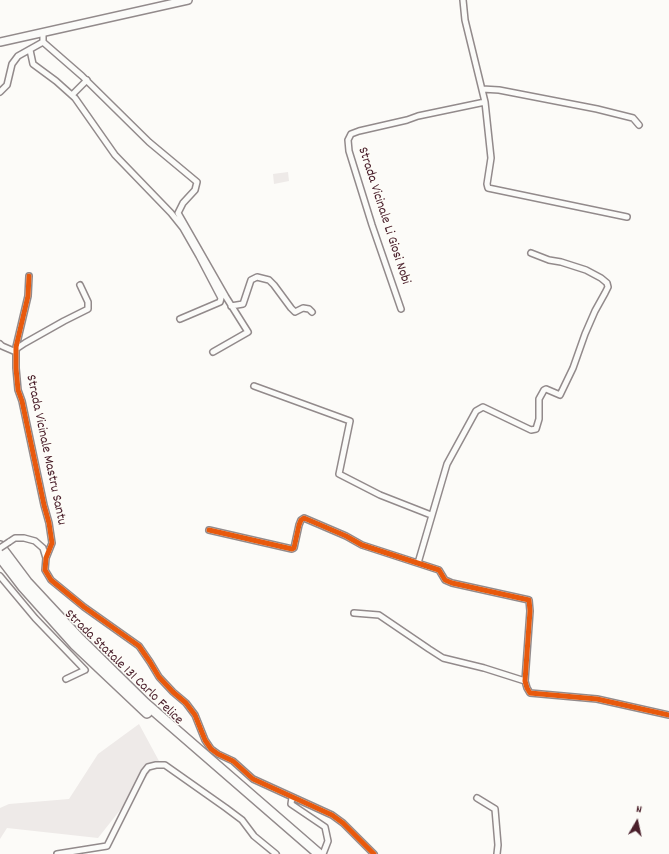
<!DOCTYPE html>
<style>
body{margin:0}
#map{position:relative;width:669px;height:854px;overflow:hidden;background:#fcfbf8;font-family:Dekko,sans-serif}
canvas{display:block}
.north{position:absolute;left:617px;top:802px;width:40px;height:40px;-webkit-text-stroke:3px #fdfcf7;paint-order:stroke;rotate:9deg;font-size:11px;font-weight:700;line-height:16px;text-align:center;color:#4a1f2b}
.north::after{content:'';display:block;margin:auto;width:14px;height:18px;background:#4a1f2b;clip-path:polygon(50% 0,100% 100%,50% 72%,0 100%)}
</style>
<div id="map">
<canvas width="669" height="854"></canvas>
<div class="north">N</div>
</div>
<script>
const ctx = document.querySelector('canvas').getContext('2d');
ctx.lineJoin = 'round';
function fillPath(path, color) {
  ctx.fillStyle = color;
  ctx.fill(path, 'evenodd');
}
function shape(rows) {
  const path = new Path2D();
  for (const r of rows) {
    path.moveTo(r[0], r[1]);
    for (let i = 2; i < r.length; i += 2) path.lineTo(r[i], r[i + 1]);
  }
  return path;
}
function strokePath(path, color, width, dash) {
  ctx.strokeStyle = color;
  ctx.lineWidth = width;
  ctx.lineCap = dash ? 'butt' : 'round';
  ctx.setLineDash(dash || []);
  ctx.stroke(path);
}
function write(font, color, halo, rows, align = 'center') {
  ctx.font = font + ' Dekko,sans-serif';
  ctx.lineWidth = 3;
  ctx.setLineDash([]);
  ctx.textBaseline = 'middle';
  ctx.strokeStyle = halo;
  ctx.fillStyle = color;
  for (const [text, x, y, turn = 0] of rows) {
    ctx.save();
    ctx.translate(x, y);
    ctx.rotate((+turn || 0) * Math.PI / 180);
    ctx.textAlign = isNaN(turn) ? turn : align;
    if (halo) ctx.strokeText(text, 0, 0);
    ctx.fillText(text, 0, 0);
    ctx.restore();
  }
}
const green = shape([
 [288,172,289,181,274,184,273,174],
 [139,724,159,761,98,838,7,828,0,839,0,808,9,804,69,799,98,754]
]);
const street = shape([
 [43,42,82,76,149,142,197,182,195,190,183,203,178,213,226,297,248,332,213,352],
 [30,50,33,64,56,81,75,98,115,155,171,213,183,228,199,256,221,298,220,302,180,319],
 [482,89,499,90,597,109,633,118,639,125],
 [0,92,7,85,12,64,18,56,43,42,43,33],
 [72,95,87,80],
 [485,102,491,158,487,184,488,188,627,217],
 [29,276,28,296,16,347,16,368,18,390,22,401,44,505,49,523,52,543,46,558,45,570,51,580,84,607,139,646,150,662,159,677,173,692,186,703,195,715,205,740,211,749,218,754,233,761,253,779,332,815,343,823,374,854],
 [231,306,243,304,251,280,257,277,269,280,274,285,291,308,295,312,303,308,309,309,312,312],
 [401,309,372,225,349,151,348,140,351,134,359,131,407,120,418,116,485,102,465,20,463,0],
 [0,344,2,346,16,352],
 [16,349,25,343,64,321,88,309,88,302,80,285],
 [254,386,350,421,339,474,380,495,431,515],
 [209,530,292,549,294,548,299,525,301,520,304,518,346,536,362,545,439,570,445,580,452,583,529,600,530,611,525,681,527,688,530,693,597,699,669,715],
 [9,542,15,538,24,538,35,541,43,548,46,558],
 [418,563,447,464,476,411,483,407,531,430,536,429,539,419,539,399,544,390,546,389,560,395,573,368,585,334,595,311,605,293,608,287,607,283,601,278,586,270,561,262,549,260,531,253],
 [0,576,35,618,85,670,66,679],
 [354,613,379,615,429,649,443,658,484,668,525,681],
 [292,797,291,804,325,827,328,841,323,854],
 [477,798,495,809,498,845,497,854],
 [57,854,107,846,144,772,148,767,156,765,165,765,226,808,242,820,254,836,276,854]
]);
const secondary = shape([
 [0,42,188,0]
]);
const highway = shape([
 [0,546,27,582,80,639,145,703,319,854],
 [0,557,23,587,75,645,147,713]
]);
const streetBridge = shape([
 [0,548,9,542]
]);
const cycleway = shape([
 [29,276,28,296,16,347,16,368,18,390,22,401,44,505,49,523,52,543,46,558,45,570,51,580,84,607,139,646,150,662,159,677,173,692,186,703,195,715,205,740,211,749,218,754,233,761,253,779,332,815,343,823,374,854],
 [209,530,292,549,294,548,299,525,301,520,304,518,346,536,362,545,439,570,445,580,452,583,529,600,530,611,525,681,527,688,530,693,597,699,669,715]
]);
const streetNames = [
 ["Strada Vicinale Li Giosi Nobi",383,216,72],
 ["Strada Vicinale Mastru Santu",45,450,78],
 ["Strada Statale 131 Carlo Felice",123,668,44]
];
fillPath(green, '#eeeae8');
strokePath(street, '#928a8b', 8);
strokePath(secondary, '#928a8b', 10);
strokePath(highway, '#928a8b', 12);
strokePath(street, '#fbfbf9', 5);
strokePath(secondary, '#fbfbf9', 7);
strokePath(highway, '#fbfbf9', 9);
strokePath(streetBridge, '#928a8b', 8, []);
strokePath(streetBridge, '#fbfbf9', 5);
strokePath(cycleway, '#e8590c', 5);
write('14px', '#4a1f2b', '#fdfcf7', streetNames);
</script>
